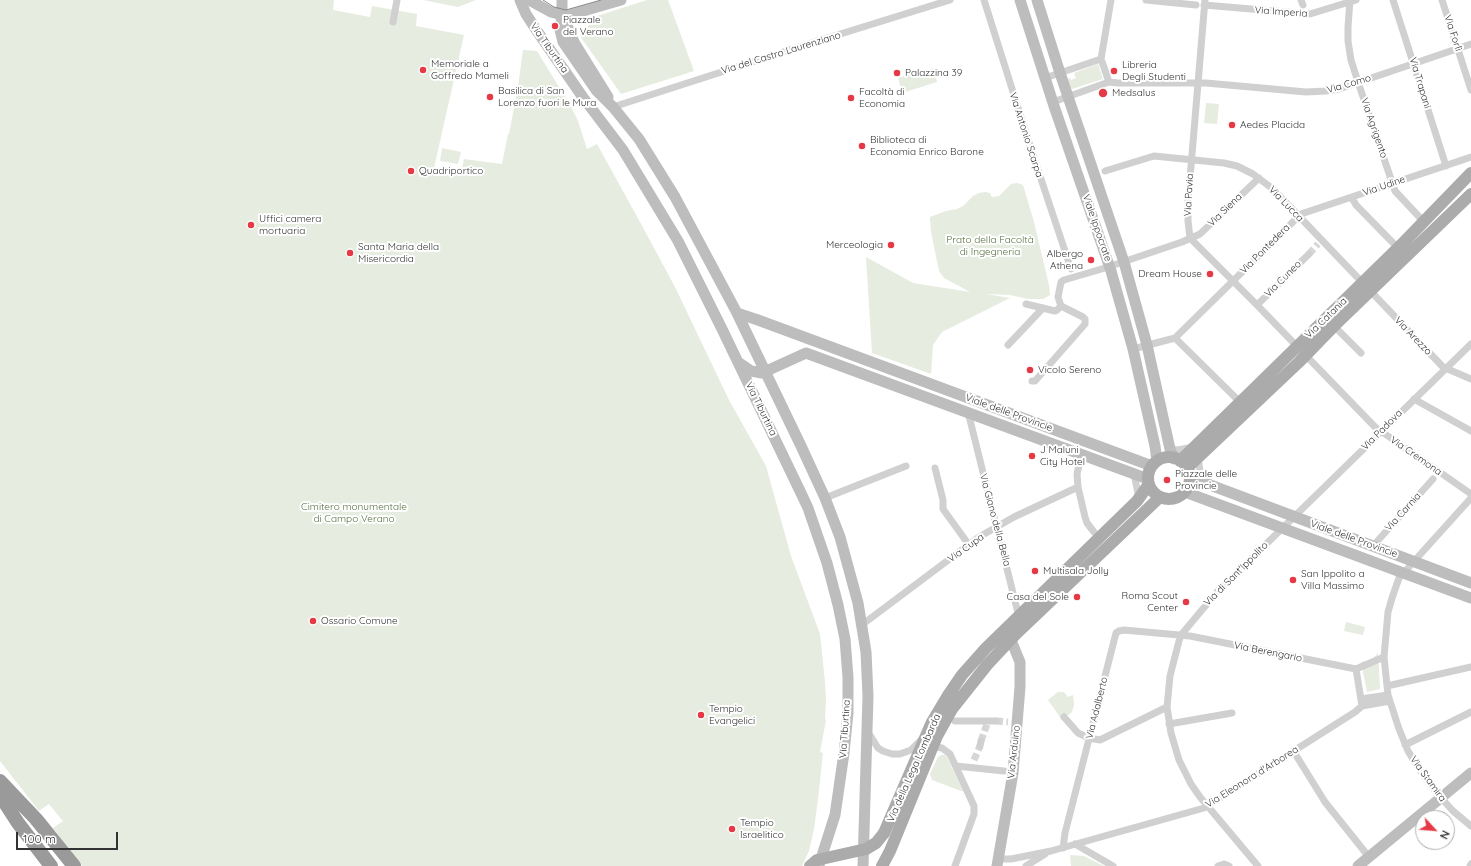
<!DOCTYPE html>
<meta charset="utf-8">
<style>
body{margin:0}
#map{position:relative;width:1471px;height:866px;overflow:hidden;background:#fff;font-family:Quicksand,sans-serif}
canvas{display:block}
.north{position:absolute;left:1415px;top:810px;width:40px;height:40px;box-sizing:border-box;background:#fff;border:1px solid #adadad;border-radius:50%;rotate:116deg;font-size:11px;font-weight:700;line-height:16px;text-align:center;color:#333}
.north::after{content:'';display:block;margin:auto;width:14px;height:18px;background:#e63946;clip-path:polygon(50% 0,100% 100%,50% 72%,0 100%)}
.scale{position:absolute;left:16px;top:832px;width:102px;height:18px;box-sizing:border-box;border:2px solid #333;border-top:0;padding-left:5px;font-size:12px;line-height:14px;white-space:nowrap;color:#333;-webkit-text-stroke:3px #fff;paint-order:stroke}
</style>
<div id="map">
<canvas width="1471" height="866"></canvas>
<div class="north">N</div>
<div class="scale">100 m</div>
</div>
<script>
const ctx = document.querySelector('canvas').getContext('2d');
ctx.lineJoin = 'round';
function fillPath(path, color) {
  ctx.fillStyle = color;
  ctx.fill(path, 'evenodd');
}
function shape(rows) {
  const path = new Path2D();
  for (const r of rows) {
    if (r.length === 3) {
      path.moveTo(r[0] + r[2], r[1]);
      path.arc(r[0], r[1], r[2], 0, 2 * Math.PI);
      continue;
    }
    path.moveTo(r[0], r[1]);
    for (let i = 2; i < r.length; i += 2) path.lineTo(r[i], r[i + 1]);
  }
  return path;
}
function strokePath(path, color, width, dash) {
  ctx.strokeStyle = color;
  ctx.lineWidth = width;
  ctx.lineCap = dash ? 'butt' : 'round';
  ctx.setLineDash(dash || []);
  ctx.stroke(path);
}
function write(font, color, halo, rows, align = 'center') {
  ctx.font = font + ' Quicksand,sans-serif';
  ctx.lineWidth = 4;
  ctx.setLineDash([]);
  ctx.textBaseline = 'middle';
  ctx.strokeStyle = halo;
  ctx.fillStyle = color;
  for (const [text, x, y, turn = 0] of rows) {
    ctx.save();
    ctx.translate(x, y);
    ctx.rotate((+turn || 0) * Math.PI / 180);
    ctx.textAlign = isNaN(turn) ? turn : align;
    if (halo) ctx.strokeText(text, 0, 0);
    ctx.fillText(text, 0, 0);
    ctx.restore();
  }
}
const green = shape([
 [0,0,334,0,333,10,370,17,372,6,417,14,416,26,464,35,434,168,461,173,464,159,502,164,508,134,509,134,518,87,523,50,537,51,570,105,578,121,587,149,597,144,640,222,675,287,729,400,766,466,791,556,820,634,825,682,826,698,825,719,826,720,820,752,823,753,818,799,814,829,809,851,802,866,82,866,53,828,63,821,61,819,49,804,39,811,0,761],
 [423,0,476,0,458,7],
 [647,0,668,0,694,71,621,94,580,36,597,16],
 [1098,64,1103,79,1072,89,1068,87,1066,79,1070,78,1071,80,1076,78,1074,73],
 [933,68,937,82,902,93,898,78],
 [1206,103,1219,104,1217,124,1204,123],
 [442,148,461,152,458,164,440,161],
 [1017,183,1023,185,1034,222,1049,285,1050,295,1043,299,1028,299,1010,295,986,294,1010,298,942,332,933,345,931,374,872,353,866,257,913,283,970,292,944,278,939,271,931,232,930,217,946,211,957,209,963,206,973,196,979,193,985,192,990,193,992,197,999,196,1011,184],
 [1346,622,1365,627,1363,635,1344,631],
 [1378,653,1380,689,1367,692,1361,662,1371,660],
 [1058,692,1064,692,1068,697,1073,695,1074,705,1072,712,1062,720,1048,700],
 [941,755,945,755,947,757,963,791,961,791,932,780,930,774,938,757],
 [1070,855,1084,856,1104,866,1071,866]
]);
const streetTunnel = shape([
 [1309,254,1318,244],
 [996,721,1008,722],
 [981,741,988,721],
 [974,760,980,746]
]);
const street = shape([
 [984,0,1032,152,1071,269],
 [1146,0,1196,5],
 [1205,0,1188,202,1188,221,1190,238,1257,305,1375,427,1471,494],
 [1301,0,1303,5],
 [1350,0,1348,27,1348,41,1351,60,1358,82,1395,191,1424,222],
 [1393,0,1446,166],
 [1442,0,1471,90],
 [1204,5,1310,14,1356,0],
 [393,22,397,0],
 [1045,78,1101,59],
 [1109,82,1118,83,1206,83,1306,92,1326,91,1339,89,1471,44],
 [1109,82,1101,59,1111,0],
 [1053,102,1109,82],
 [613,107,805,45,950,0],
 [1105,171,1154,156,1224,163,1237,166,1253,174,1273,189,1443,367,1471,379],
 [1352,198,1356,205,1398,248],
 [1026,304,1055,311,1057,310,1061,306],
 [1257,305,1309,254],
 [1334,326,1361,353],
 [1175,338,1240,402],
 [1008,345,1043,308],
 [1133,349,1175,338,1301,214,1471,157],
 [1032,381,1035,381,1085,324,1085,319,1083,317,1061,306,1058,297,1061,282,1064,280,1105,268,1182,242,1200,234,1259,178],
 [1414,399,1471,431],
 [968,412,1019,617],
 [1170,449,1178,450,1193,447],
 [1198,458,1202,483],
 [1080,460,1077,474,1078,487,1085,517,1087,523,1094,532],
 [935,468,943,500,943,509,969,545],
 [1134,474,1139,498],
 [825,498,906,466],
 [1471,498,1399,578,1392,598,1388,612,1384,657,1388,695,1399,729,1408,751,1417,766,1435,791,1453,811,1471,826],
 [1373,546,1433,479],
 [863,624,979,537,1014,517,1078,487],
 [1356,669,1362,706],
 [1356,669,1384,657],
 [1387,686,1471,667],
 [1361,699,1388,695],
 [1362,706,1390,701],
 [1064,717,1078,733,1089,738,1100,740,1167,707],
 [955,721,996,721],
 [1169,724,1232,713],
 [868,732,878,748,883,751,892,754,900,754,911,750,921,740],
 [1405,745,1471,712],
 [980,746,981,741],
 [931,749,937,747,942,748,950,754,974,806,974,814,955,866],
 [1294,752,1325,802,1369,857],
 [956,766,1004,771],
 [1075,844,1113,866],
 [1063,848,1065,833,1116,633,1119,631,1124,630,1190,636,1356,669],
 [999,859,1011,859,1051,851,1204,808,1355,712,1362,706],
 [1026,866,1045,854],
 [1218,866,1224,864,1229,866],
 [1258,866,1200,797,1191,784,1179,760,1171,733,1167,707,1170,676,1179,641,1181,635,1217,592,1471,344],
 [1470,866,1471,864]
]);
const secondary = shape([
 [520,0,526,14,535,28,582,96,623,150,678,241,722,329,800,491,808,508,827,563,838,605,845,639,848,677,848,713,844,753,835,815,819,865],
 [529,0,551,12,566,16,621,0],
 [562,0,562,16,560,30,563,42,596,90,613,107,639,139,675,197,737,313,801,446,825,498,840,537,858,603,866,652,868,696,863,866],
 [1020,0,1055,109,1111,271,1133,349,1155,446,1157,461],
 [1037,0,1060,73,1124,262,1147,345,1170,449,1174,459],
 [563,17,575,44,608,97],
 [737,313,758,320,1152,466],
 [738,362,751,371,762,373,806,353,1148,479],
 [1189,477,1471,583],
 [1185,492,1471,598],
 [997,866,1013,773,1020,687,1020,662,1013,645,1007,634],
 [1358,866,1471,773]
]);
const primary = shape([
 [1169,478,21],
 [1180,461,1404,242,1471,173],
 [1187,468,1299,362,1334,326,1471,194],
 [884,833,932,722,947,697,962,675,986,648,1137,501,1149,484],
 [882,866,890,851,937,736,952,709,987,665,1016,634,1160,497]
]);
const highway = shape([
 [0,781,36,819,74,866],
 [0,795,18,823,51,866]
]);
const tram = shape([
 [543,0,554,7,566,10,601,0]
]);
const primaryBridge = shape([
 [810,866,817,860,866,849,876,843,884,833]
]);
const markers = [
 [555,26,4,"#e63946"],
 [423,70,4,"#e63946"],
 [1114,71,4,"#e63946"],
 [897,73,4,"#e63946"],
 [1103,93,5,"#e63946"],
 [490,97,4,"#e63946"],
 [851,98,4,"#e63946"],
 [1232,125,4,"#e63946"],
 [862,146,4,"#e63946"],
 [411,171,4,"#e63946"],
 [251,225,4,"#e63946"],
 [891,245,4,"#e63946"],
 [350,253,4,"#e63946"],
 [1091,260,4,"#e63946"],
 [1210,274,4,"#e63946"],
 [1030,370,4,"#e63946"],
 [1032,456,4,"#e63946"],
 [1167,480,4,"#e63946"],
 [1035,571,4,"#e63946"],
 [1293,580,4,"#e63946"],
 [1077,597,4,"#e63946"],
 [1186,602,4,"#e63946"],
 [313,621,4,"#e63946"],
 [701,715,4,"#e63946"],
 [732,829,4,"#e63946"]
];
const streetNames = [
 ["Via Imperia",1281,12,4],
 ["Via Forlì",1453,33,72],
 ["Via Tiburtina",549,48,55],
 ["Via del Castro Laurenziano",781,53,-17],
 ["Via Trapani",1420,83,73],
 ["Via Como",1349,84,-16],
 ["Via Agrigento",1374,128,71],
 ["Via Antonio Scarpa",1026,135,72],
 ["Via Udine",1384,186,-19],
 ["Via Pavia",1189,195,-87],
 ["Via Lucca",1286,204,46],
 ["Via Siena",1225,210,-44],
 ["Viale Ippocrate",1097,228,71],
 ["Via Pontedera",1265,249,-45],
 ["Via Cuneo",1283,279,-45],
 ["Via Catania",1326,318,-44],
 ["Via Arezzo",1413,336,46],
 ["Via Tiburtina",761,409,64],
 ["Viale delle Provincie",1009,413,20],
 ["Via Padova",1382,430,-45],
 ["Via Cremona",1416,456,35],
 ["Via Carnia",1403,512,-48],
 ["Via Giano della Bella",995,520,75],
 ["Viale delle Provincie",1354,539,20],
 ["Via Cupa",966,548,-36],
 ["Via di Sant'Ippolito",1236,574,-45],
 ["Via Berengario",1268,652,11],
 ["Via Adalberto",1097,708,-76],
 ["Via Tiburtina",845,729,-86],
 ["Via Arduino",1014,752,-84],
 ["Via della Lega Lombarda",914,768,-66],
 ["Via Eleonora d'Arborea",1252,777,-32],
 ["Via Stamira",1428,779,54]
];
const poiNames = [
 ["Piazzale",563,20],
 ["del Verano",563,32],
 ["Memoriale a",431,64],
 ["Goffredo Mameli",431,76],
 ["Libreria",1122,65],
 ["Degli Studenti",1122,77],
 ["Palazzina 39",905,73],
 ["Basilica di San",498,91],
 ["Lorenzo fuori le Mura",498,103],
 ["Facoltà di",859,92],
 ["Economia",859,104],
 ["Medsalus",1112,93],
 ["Aedes Placida",1240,125],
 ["Biblioteca di",870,140],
 ["Economia Enrico Barone",870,152],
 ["Quadriportico",419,171],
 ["Uffici camera",259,219],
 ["mortuaria",259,231],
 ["Merceologia",883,245,"right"],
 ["Santa Maria della",358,247],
 ["Misericordia",358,259],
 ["Albergo",1083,254,"right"],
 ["Athena",1083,266,"right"],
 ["Dream House",1202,274,"right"],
 ["Vicolo Sereno",1038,370],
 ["J Maluni",1040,450],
 ["City Hotel",1040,462],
 ["Piazzale delle",1175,474],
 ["Provincie",1175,486],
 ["Multisala Jolly",1043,571],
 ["San Ippolito a",1301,574],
 ["Villa Massimo",1301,586],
 ["Roma Scout",1178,596,"right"],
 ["Center",1178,608,"right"],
 ["Casa del Sole",1069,597,"right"],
 ["Ossario Comune",321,621],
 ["Tempio",709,709],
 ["Evangelici",709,721],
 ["Tempio",740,823],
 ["Israelitico",740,835]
];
const parkNames = [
 ["Prato della Facoltà",990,240],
 ["di Ingegneria",990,252],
 ["Cimitero monumentale",354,507],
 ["di Campo Verano",354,519]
];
fillPath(green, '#e6ecdf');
strokePath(streetTunnel, '#d6d6d6', 7, [7, 3.5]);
strokePath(street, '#d0d0d0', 7);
strokePath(secondary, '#bdbdbd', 11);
strokePath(primary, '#ababab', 12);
strokePath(highway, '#9a9a9a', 14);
strokePath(tram, '#888', 1);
strokePath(primaryBridge, '#ababab', 12);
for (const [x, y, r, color] of markers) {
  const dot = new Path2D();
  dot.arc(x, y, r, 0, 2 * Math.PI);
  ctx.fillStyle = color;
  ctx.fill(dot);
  strokePath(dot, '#fff', 1.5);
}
write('10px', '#333', '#fff', streetNames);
write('10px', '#333', '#fff', poiNames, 'left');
write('10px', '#56703f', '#fff', parkNames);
</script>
